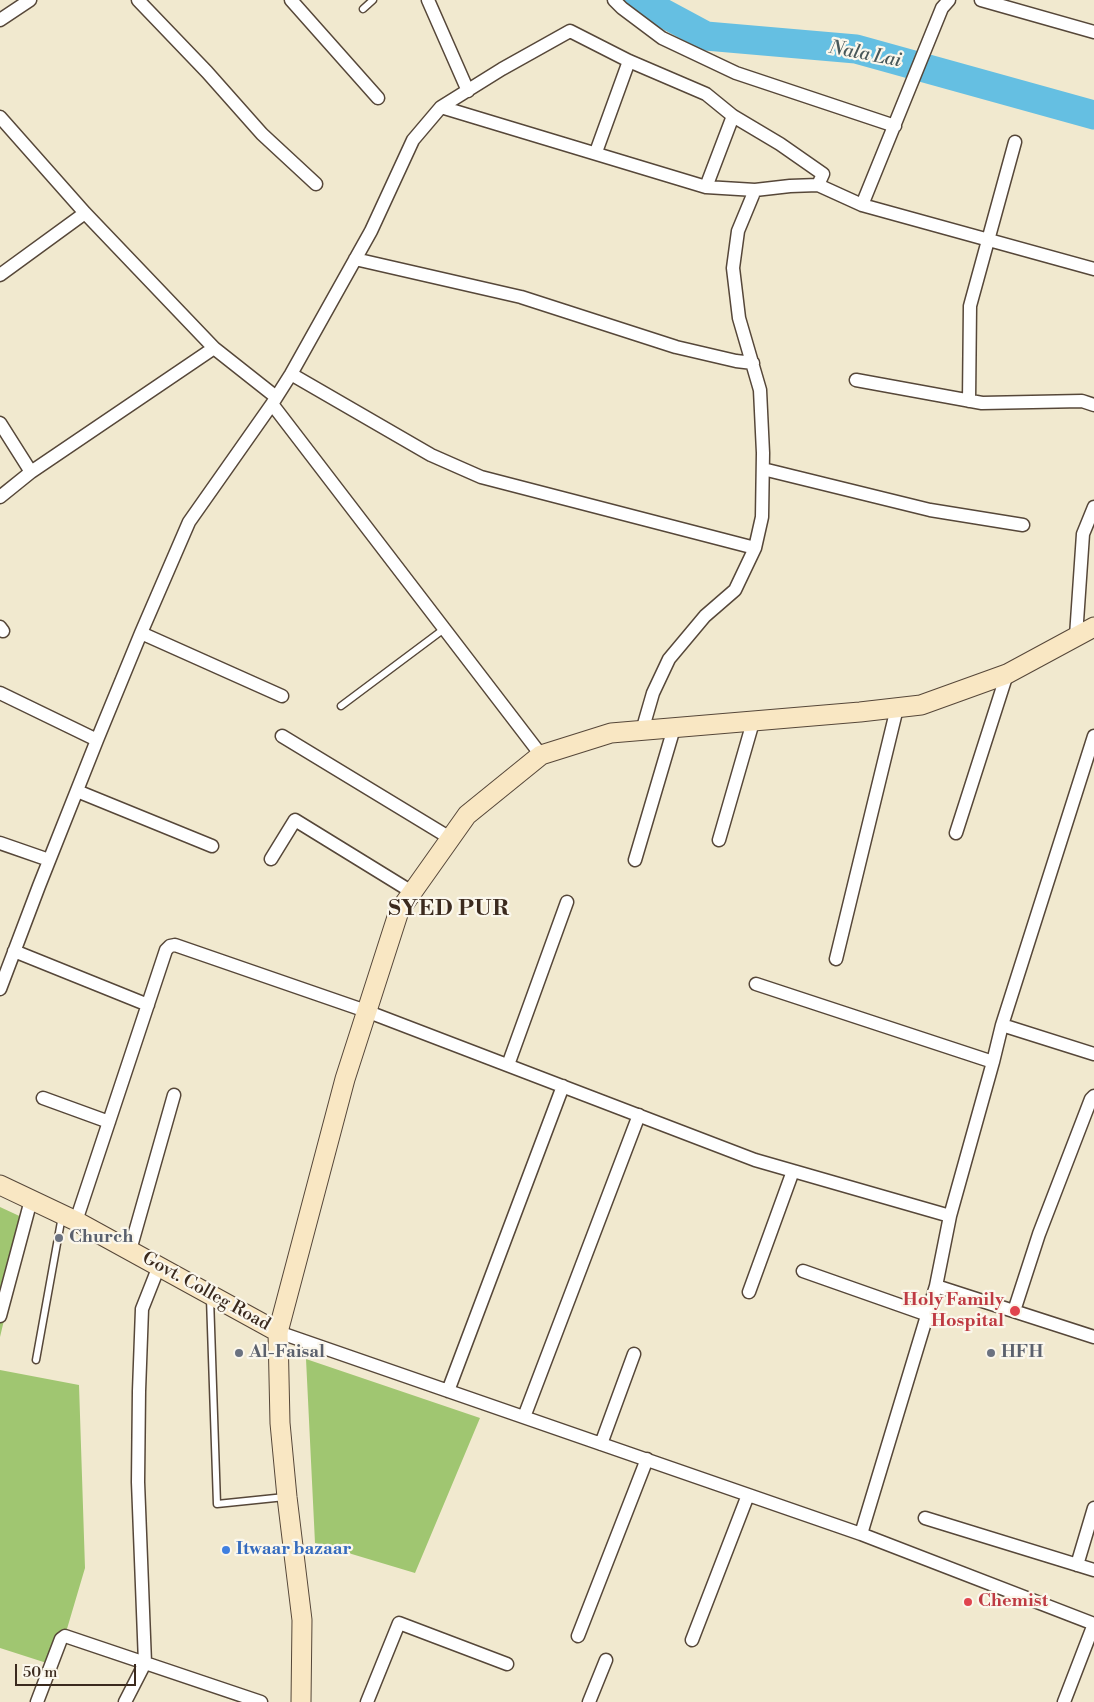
<!DOCTYPE html>
<style>
body{margin:0}
#map{position:relative;width:1094px;height:1702px;overflow:hidden;background:#f1e9cf;font-family:"Libre Bodoni",serif}
canvas{display:block}
.scale{position:absolute;left:15px;top:1664px;width:121px;height:22px;box-sizing:border-box;border:2px solid #3b2a1e;border-top:0;padding-left:6px;font-size:15px;line-height:18px;white-space:nowrap;color:#3b2a1e;-webkit-text-stroke:4px #fbf7ec;paint-order:stroke}
</style>
<div id="map">
<canvas width="1094" height="1702"></canvas>
<div class="scale">50 m</div>
</div>
<script>
const ctx = document.querySelector('canvas').getContext('2d');
ctx.lineJoin = 'round';
function fillPath(path, color) {
  ctx.fillStyle = color;
  ctx.fill(path, 'evenodd');
}
function shape(rows) {
  const path = new Path2D();
  for (const r of rows) {
    path.moveTo(r[0], r[1]);
    for (let i = 2; i < r.length; i += 2) path.lineTo(r[i], r[i + 1]);
  }
  return path;
}
function strokePath(path, color, width, dash) {
  ctx.strokeStyle = color;
  ctx.lineWidth = width;
  ctx.lineCap = dash ? 'butt' : 'round';
  ctx.setLineDash(dash || []);
  ctx.stroke(path);
}
function write(font, color, halo, rows, align = 'center') {
  ctx.font = font + ' "Libre Bodoni",serif';
  ctx.lineWidth = 4.5;
  ctx.setLineDash([]);
  ctx.textBaseline = 'middle';
  ctx.strokeStyle = halo;
  ctx.fillStyle = color;
  for (const [text, x, y, turn = 0] of rows) {
    ctx.save();
    ctx.translate(x, y);
    ctx.rotate((+turn || 0) * Math.PI / 180);
    ctx.textAlign = isNaN(turn) ? turn : align;
    if (halo) ctx.strokeText(text, 0, 0);
    ctx.fillText(text, 0, 0);
    ctx.restore();
  }
}
const green = shape([
 [0,1207,28,1220,0,1337],
 [306,1359,480,1418,415,1573,315,1543],
 [0,1370,79,1385,85,1568,56,1666,0,1648]
]);
const river = shape([
 [639,0,706,36,856,49,1094,115]
]);
const lane = shape([
 [363,9,373,0],
 [341,706,444,629],
 [210,1298,217,1504,285,1497],
 [36,1360,62,1216]
]);
const street = shape([
 [138,0,207,72,262,134,316,184],
 [291,0,378,98],
 [428,0,468,91],
 [614,0,622,8,662,38,736,73,895,126],
 [981,0,1094,32],
 [0,20,30,0],
 [441,107,706,187,755,190,790,186,818,185,862,205,1094,269],
 [0,117,85,213,214,348,276,397],
 [596,152,629,61],
 [706,187,733,116],
 [862,205,942,8,949,0],
 [355,259,521,297,676,347,736,361,753,363],
 [0,275,85,213],
 [291,374,431,455,481,477,755,548],
 [856,380,982,403,1082,401,1094,405],
 [969,401,970,306,1015,142],
 [272,404,541,755],
 [0,423,31,472],
 [763,469,930,510,1023,525],
 [0,497,31,472,214,348],
 [0,627,3,631],
 [141,633,282,696],
 [1076,636,1083,534,1094,507],
 [0,693,97,740],
 [642,731,653,693,669,659,705,616,735,590,755,548,762,517,763,453,760,390,739,318,733,268,738,231,755,190],
 [282,736,450,838],
 [77,791,212,846],
 [956,833,1007,674],
 [719,840,753,722],
 [0,843,49,860],
 [271,859,295,820,412,892],
 [635,860,674,728],
 [14,951,148,1005],
 [836,959,897,708],
 [756,984,993,1062],
 [0,989,39,886,97,740,141,633,189,522,272,404,291,374,371,231,413,140,441,107,502,69,570,31,629,61,706,94,733,116,780,144,823,174,818,185],
 [1002,1025,1094,1054],
 [508,1065,567,902],
 [43,1098,109,1122],
 [76,1221,166,950,170,946,175,945,366,1011,755,1160,950,1216],
 [130,1250,174,1095],
 [803,1271,928,1315],
 [936,1286,1094,1337],
 [749,1292,793,1171],
 [1014,1311,1039,1234,1091,1099,1094,1096],
 [0,1316,31,1200],
 [278,1332,861,1534,1094,1624],
 [448,1391,563,1086],
 [524,1417,639,1115],
 [601,1444,634,1354],
 [925,1518,1094,1570],
 [861,1534,936,1286,950,1216,993,1062,1002,1025,1094,736],
 [1077,1565,1094,1508],
 [578,1636,647,1459],
 [692,1640,748,1495],
 [37,1702,61,1639,65,1636,261,1702],
 [125,1702,145,1663,138,1482,139,1391,142,1309,159,1266],
 [367,1702,399,1623,507,1664],
 [589,1702,606,1660],
 [1064,1702,1094,1624]
]);
const secondary = shape([
 [0,1185,76,1221,278,1332],
 [301,1702,302,1620,287,1497,280,1423,278,1332,345,1079,399,911,467,815,541,755,611,733,860,712,921,705,1007,674,1094,627]
]);
const markers = [
 [59,1238,5,"#6b7280"],
 [1015,1311,6,"#e0444e"],
 [239,1353,5,"#6b7280"],
 [991,1353,5,"#6b7280"],
 [226,1550,5,"#3f7fe0"],
 [968,1602,5,"#e0444e"]
];
const worshipNames = [
 ["Church",69,1238],
 ["Al-Faisal",249,1353],
 ["HFH",1001,1353]
];
const streetNames = [
 ["Govt. Colleg Road",206,1292,29]
];
const healthNames = [
 ["Holy Family",1004,1301],
 ["Hospital",1004,1322],
 ["Chemist",978,1602,"left"]
];
const shopNames = [
 ["Itwaar bazaar",236,1550]
];
const waterNames = [
 ["Nala Lai",865,55,11]
];
const districtNames = [
 ["SYED PUR",449,910]
];
fillPath(green, '#a0c671');
strokePath(river, '#65bfe2', 29);
strokePath(lane, '#564739', 9);
strokePath(street, '#564739', 15);
strokePath(secondary, '#564739', 21);
strokePath(lane, '#fff', 6);
strokePath(street, '#fff', 12);
strokePath(secondary, '#f9e7c3', 19);
for (const [x, y, r, color] of markers) {
  const dot = new Path2D();
  dot.arc(x, y, r, 0, 2 * Math.PI);
  ctx.fillStyle = color;
  ctx.fill(dot);
  strokePath(dot, '#fbf7ec', 2);
}
write('bold 18px', '#5b616d', '#fbf7ec', worshipNames, 'left');
write('18px', '#3b2a1e', '#fbf7ec', streetNames);
write('bold 18px', '#be3a42', '#fbf7ec', healthNames, 'right');
write('bold 18px', '#366cbe', '#fbf7ec', shopNames, 'left');
write('italic 19px', '#485759', '#fbf7ec', waterNames);
ctx.letterSpacing = '1px';
write('bold 22px', '#3b2a1e', '#fbf7ec', districtNames);
ctx.letterSpacing = '0px';
</script>
